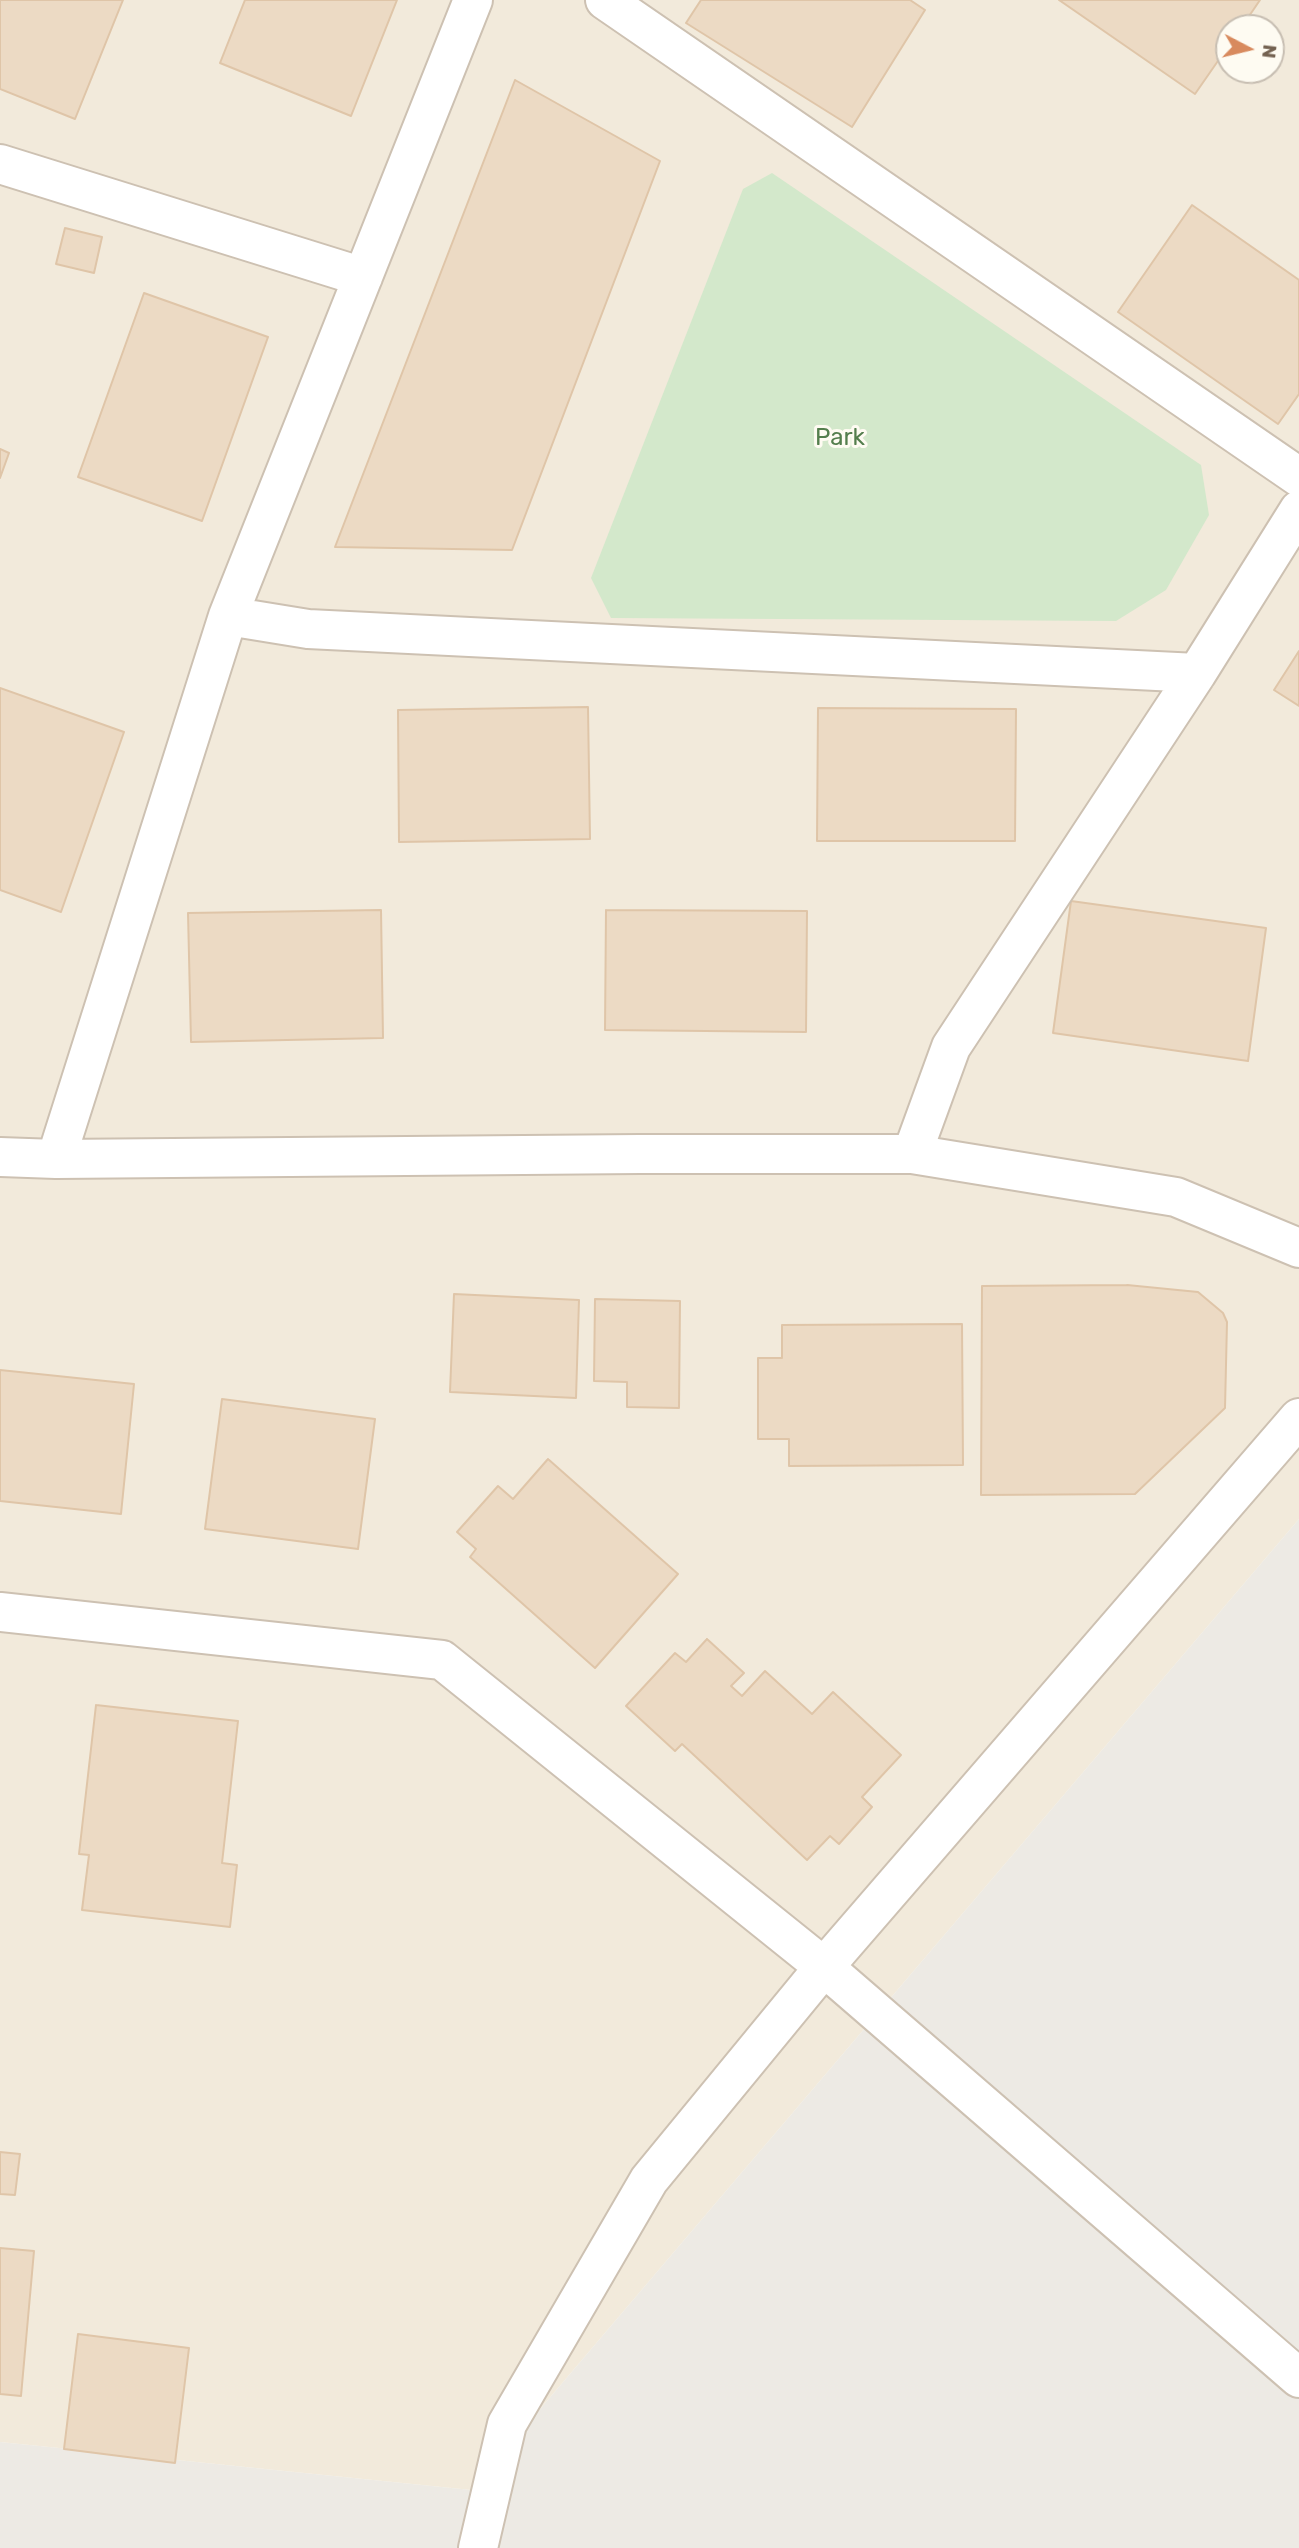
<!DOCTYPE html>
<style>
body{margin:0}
#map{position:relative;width:1299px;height:2548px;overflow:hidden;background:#fbf7ec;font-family:Rubik,sans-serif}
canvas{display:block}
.north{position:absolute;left:1215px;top:14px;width:70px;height:70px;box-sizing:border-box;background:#fefbf2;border:2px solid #c7beb2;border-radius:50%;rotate:97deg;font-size:19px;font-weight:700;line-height:28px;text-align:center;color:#746251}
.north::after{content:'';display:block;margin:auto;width:24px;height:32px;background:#d88a5e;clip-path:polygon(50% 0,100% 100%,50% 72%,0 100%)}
</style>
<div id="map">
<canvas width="1299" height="2548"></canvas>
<div class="north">N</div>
</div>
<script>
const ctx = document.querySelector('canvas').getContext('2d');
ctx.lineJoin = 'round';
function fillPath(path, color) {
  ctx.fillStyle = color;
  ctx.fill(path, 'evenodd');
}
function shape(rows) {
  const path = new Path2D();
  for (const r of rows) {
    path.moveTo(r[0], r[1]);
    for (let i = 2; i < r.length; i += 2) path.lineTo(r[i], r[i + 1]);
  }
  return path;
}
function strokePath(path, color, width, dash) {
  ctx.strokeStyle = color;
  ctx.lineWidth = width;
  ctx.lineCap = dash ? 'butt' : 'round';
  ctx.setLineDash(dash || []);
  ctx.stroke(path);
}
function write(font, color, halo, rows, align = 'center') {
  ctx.font = font + ' Rubik,sans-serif';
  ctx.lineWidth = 6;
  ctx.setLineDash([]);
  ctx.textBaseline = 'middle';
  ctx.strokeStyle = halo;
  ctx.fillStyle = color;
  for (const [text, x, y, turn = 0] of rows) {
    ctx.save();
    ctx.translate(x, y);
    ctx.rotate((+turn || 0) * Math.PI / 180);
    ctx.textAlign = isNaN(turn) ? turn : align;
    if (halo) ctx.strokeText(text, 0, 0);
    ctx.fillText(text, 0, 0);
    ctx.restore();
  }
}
const residential = shape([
 [0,0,1299,0,1299,1519,471,2490,0,2442],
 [1229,28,1271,28,1271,70,1229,70]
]);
const industrial = shape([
 [1299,1519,1299,2548,0,2548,0,2442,471,2490]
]);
const green = shape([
 [772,173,1201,465,1209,515,1166,590,1116,621,611,618,591,578,743,189]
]);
const building = shape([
 [0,0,123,0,75,119,0,89,0,0],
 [245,0,397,0,351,116,220,63,245,0],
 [701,0,910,0,925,10,852,127,686,23,701,0],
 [1059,0,1260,0,1241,28,1229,28,1229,45,1195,94,1059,0],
 [515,80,660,161,512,550,335,547,515,80],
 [1192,205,1299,280,1299,394,1278,424,1118,312,1192,205],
 [65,228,102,237,94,273,56,264,65,228],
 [144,293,268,337,202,521,78,477,144,293],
 [0,449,9,453,0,478,0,449],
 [1299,651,1299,706,1274,690,1299,651],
 [0,688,124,732,61,912,0,890,0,688],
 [588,707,590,839,399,842,398,710,588,707],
 [818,708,1016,709,1015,841,817,841,818,708],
 [1071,901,1266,928,1248,1061,1053,1033,1071,901],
 [381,910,383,1038,191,1042,188,913,381,910],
 [606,910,807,911,806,1032,605,1030,606,910],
 [1127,1285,1198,1292,1223,1313,1227,1322,1225,1408,1135,1494,981,1495,982,1286,1127,1285],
 [454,1294,579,1300,576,1398,450,1392,454,1294],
 [595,1299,680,1301,679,1408,627,1407,627,1382,594,1381,595,1299],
 [962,1324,963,1465,789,1466,789,1439,758,1439,758,1358,782,1358,782,1325,962,1324],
 [0,1370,134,1384,121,1514,0,1501,0,1370],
 [222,1399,375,1419,358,1549,205,1529,222,1399],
 [548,1459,678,1574,595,1668,470,1557,476,1549,457,1532,498,1486,513,1499,548,1459],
 [707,1639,744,1673,731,1686,742,1696,765,1671,812,1714,833,1692,901,1755,862,1797,872,1807,839,1844,830,1836,807,1860,682,1744,675,1751,626,1706,675,1653,686,1662,707,1639],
 [96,1705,238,1721,222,1863,237,1865,230,1927,82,1910,89,1855,79,1854,96,1705],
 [0,2152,20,2154,15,2195,0,2194,0,2152],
 [0,2248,34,2251,21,2396,0,2394,0,2248],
 [78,2334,189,2348,175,2463,64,2449,78,2334]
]);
const minor = shape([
 [605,0,1299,477],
 [0,164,363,277],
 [228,616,308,629,1197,673],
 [912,1154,951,1047,1197,673,1299,510],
 [0,1157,56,1159,640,1154,912,1154,1176,1197,1299,1248],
 [56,1159,228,616,473,0],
 [0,1612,442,1660,824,1967,1299,2378],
 [478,2548,507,2424,649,2180,824,1967,1299,1418]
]);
const parkNames = [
 ["Park",840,438]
];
fillPath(residential, '#f2eadb');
fillPath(industrial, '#edeae4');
fillPath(green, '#d3e8cb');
fillPath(building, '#ecdac4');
strokePath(building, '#dfc5a8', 2);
strokePath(minor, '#cdc1b2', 42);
strokePath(minor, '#fff', 38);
write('24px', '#547e4d', '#fefbf2', parkNames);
</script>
